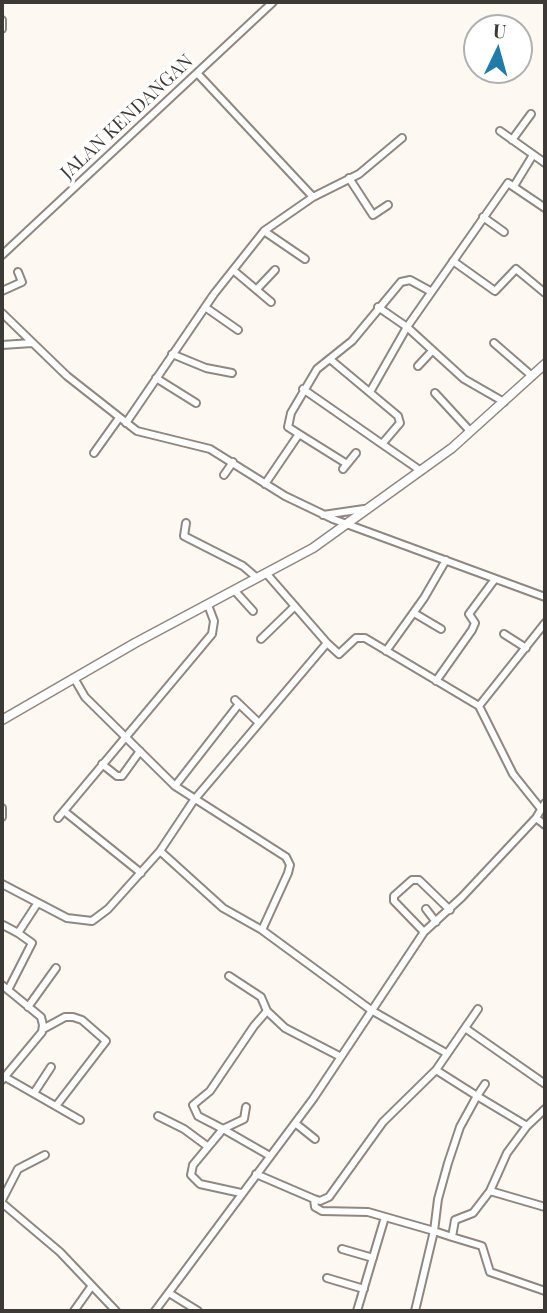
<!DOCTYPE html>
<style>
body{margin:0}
#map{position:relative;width:547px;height:1313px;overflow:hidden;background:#fef8f3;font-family:"Playfair Display",serif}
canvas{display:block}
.frame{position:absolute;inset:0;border:4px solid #3d3936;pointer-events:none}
.north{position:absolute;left:463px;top:14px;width:70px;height:70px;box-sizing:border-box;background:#fff;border:2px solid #b1b0af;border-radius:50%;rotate:5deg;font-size:19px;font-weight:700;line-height:28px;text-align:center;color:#3d3936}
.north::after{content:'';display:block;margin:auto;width:24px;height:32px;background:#207ba9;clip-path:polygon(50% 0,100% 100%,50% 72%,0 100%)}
</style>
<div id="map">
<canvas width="547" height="1313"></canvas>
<div class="frame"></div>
<div class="north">U</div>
</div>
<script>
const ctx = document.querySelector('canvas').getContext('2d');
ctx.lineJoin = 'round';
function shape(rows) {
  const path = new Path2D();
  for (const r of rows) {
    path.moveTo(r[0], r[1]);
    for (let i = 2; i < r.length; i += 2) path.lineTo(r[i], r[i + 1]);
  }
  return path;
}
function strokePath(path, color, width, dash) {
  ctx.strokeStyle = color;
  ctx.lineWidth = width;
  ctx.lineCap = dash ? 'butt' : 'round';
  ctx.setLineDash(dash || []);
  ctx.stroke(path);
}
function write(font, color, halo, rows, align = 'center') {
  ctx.font = font + ' "Playfair Display",serif';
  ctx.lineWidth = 7;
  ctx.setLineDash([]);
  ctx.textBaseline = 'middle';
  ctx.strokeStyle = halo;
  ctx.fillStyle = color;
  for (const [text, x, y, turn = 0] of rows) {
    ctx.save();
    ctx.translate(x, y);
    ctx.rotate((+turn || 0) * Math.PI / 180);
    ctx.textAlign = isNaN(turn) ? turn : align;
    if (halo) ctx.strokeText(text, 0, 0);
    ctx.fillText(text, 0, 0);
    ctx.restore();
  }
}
const minor = shape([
 [2,20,2,29],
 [197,73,313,197],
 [500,131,545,163],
 [512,140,531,114],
 [349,178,373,215,388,205],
 [514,186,533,155],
 [483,217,504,232],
 [264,231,305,259],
 [2,255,273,2],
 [453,261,495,291,516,269,545,293],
 [233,270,271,302],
 [257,289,275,270],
 [2,291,22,282,18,272],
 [205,307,238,330],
 [2,313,67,376,137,431,210,449,285,496,333,519,545,597],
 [494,343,532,376],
 [2,345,32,343],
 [172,354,206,368,232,373],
 [331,360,398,416,400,423,382,444,421,471],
 [418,366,432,351],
 [156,378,196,403],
 [303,389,382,444],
 [370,392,407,327,378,307],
 [435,393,470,431],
 [504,402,464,379,407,327,508,183,545,208],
 [126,423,214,294,264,231,313,197,359,174,402,138],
 [299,434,347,464],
 [94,453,119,418],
 [343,469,356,453],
 [224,475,233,462],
 [265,484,299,434,288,427,291,413,317,369,352,341,401,282,410,280,430,291],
 [323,515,364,509],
 [186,523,184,536,243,566,257,578],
 [235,591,253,611],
 [414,613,441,629],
 [504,634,526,648],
 [261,639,295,606],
 [327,643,339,654,356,638,365,638,479,706,513,774,541,809],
 [386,651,424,598,446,560],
 [74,678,85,697,175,786,286,857,290,865,288,873,262,930,371,1010,446,1053],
 [436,681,472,630,475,623,469,614,495,579],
 [235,700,258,722],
 [479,706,545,623],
 [102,764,117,776,122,776,140,751],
 [175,786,239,704],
 [2,808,2,817],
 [64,811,141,873],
 [58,818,212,634,214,621,208,605],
 [536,818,545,825],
 [160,851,223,908,262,930],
 [2,884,67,918,92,921,108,909,160,851,194,800,327,643,266,573],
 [426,909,436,922],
 [3,925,18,933],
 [424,932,394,901,394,896,412,880,419,880,450,910],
 [229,976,261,997,267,1011],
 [2,985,41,1017,43,1025,42,1032,2,1080],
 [8,990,32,943,18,933,37,904],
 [28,1007,56,968],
 [465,1028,545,1084],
 [43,1029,65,1017,73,1017,82,1020,106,1041,56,1106],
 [436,1070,477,1096,485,1084],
 [5,1077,80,1120],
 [34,1093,51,1067],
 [246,1107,244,1119,223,1129,270,1156],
 [158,1116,184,1129,207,1146],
 [295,1123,315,1139],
 [527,1126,545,1109],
 [256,1174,314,1199,315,1207,322,1211,368,1212,434,1231,438,1199,448,1163,460,1127,477,1096,527,1126,507,1153,490,1191,473,1213,455,1220,452,1237,482,1246,490,1272,545,1291],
 [490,1191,545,1207],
 [241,1193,200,1184,191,1175,193,1165,223,1129,198,1116,193,1105,210,1091,254,1026,267,1011,285,1028,341,1057],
 [314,1199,320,1201,329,1197,383,1122,436,1070,478,1009],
 [2,1200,18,1169,45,1155],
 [2,1203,60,1252,116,1311],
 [342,1249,373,1258],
 [327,1278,364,1289],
 [169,1293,198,1311],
 [74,1311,91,1287],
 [155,1311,313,1099,424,932,462,897,536,818,545,803],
 [357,1311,385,1217],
 [415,1311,434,1231,452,1237]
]);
const tertiary = shape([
 [2,720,135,643,313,548,452,448,545,364]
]);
const streetNames = [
 ["JALAN KENDANGAN",127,117,-43]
];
strokePath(minor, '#918781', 10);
strokePath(tertiary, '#918781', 11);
strokePath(minor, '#fff', 6);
strokePath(tertiary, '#fff', 8);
write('19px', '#3d3936', '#fff', streetNames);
</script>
